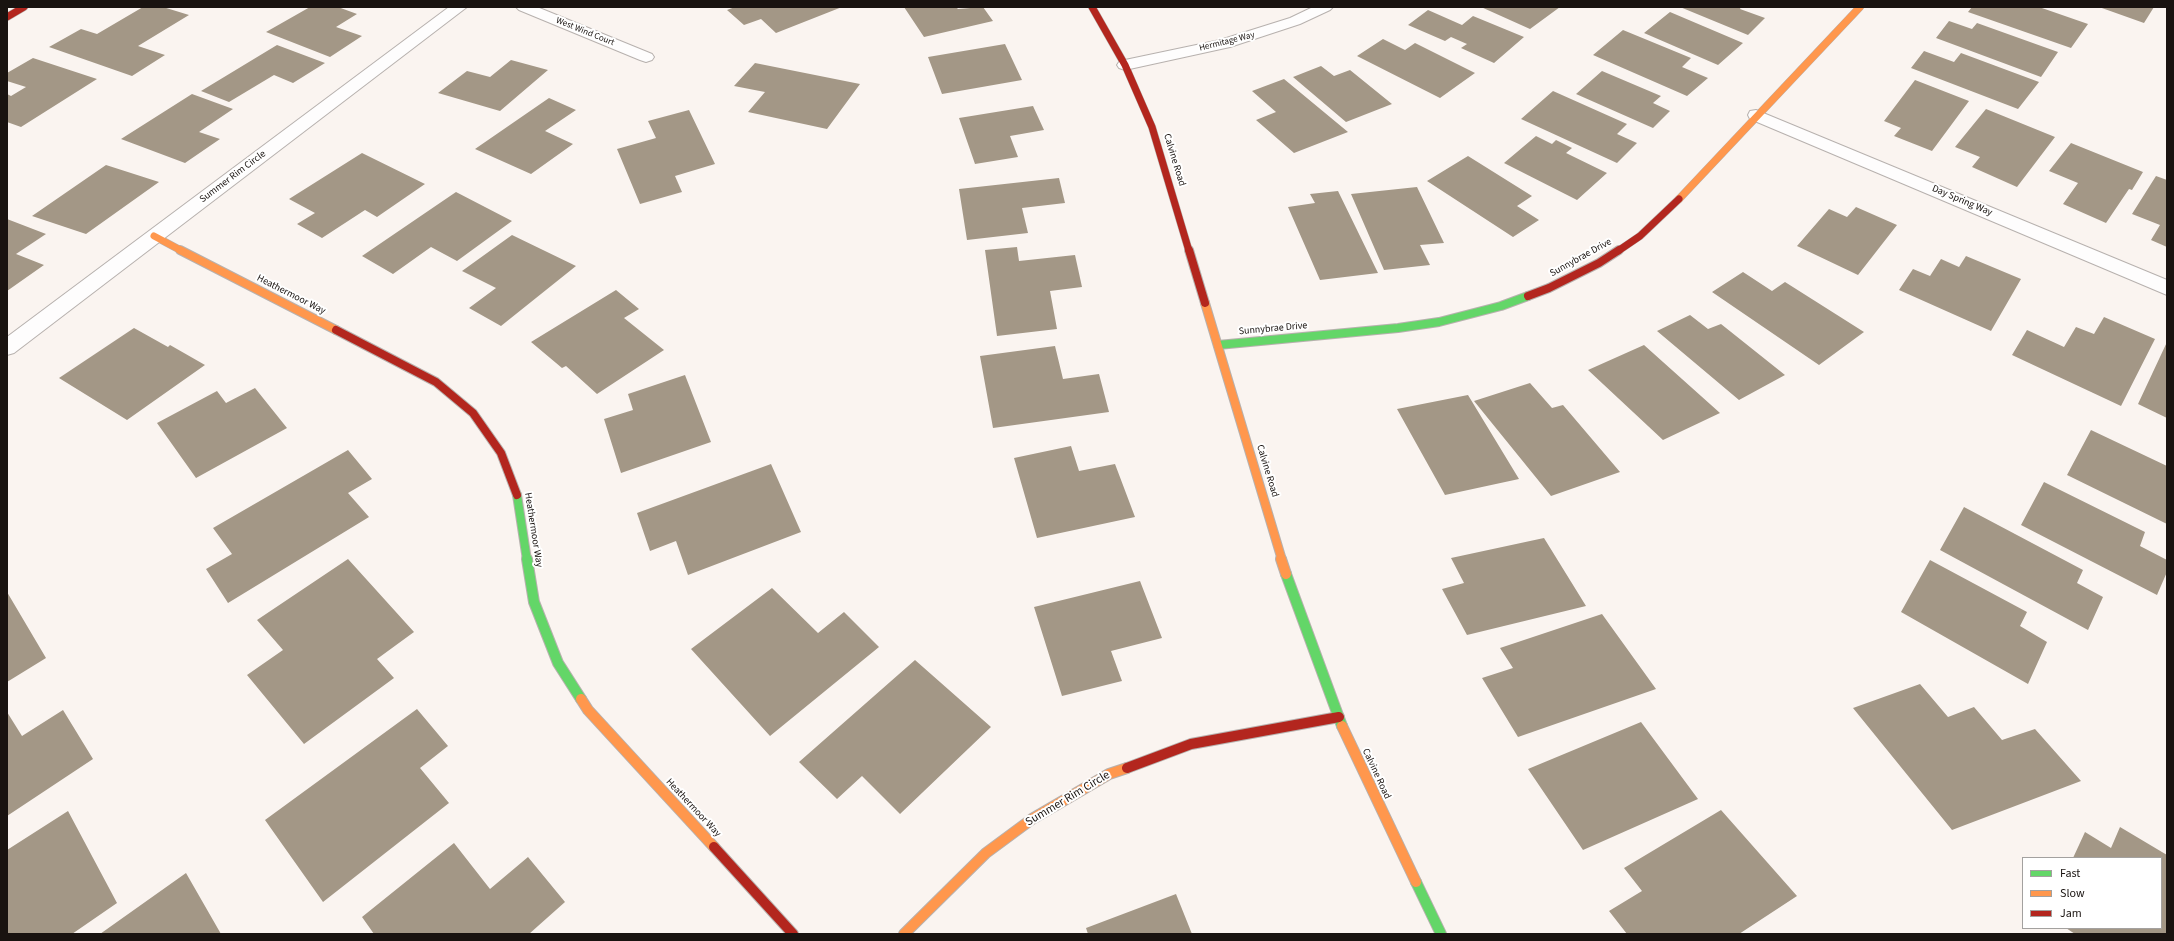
<!DOCTYPE html>
<style>
body{margin:0}
#map{position:relative;width:2174px;height:941px;overflow:hidden;background:#faf4f0;font-family:"Source Sans 3",sans-serif}
canvas{display:block}
.frame{position:absolute;inset:0;border:8px solid #191310;pointer-events:none}
.legend{position:absolute;left:2022px;top:857px;width:140px;height:72px;box-sizing:border-box;background:#fff;border:1px solid #a3a19f;margin:0;padding:5px 7px;list-style:none;font-size:12px;color:#191310}
.legend li{display:flex;align-items:center;gap:8px;height:20px}
.legend b{width:20px;border:1px solid #a3a19f}
</style>
<div id="map">
<canvas width="2174" height="941"></canvas>
<div class="frame"></div>
<ul class="legend">
<li><b style="height:5px;background:#63d668"></b>Fast</li>
<li><b style="height:5px;background:#ff974d"></b>Slow</li>
<li><b style="height:5px;background:#b3261e"></b>Jam</li>
</ul>
</div>
<script>
const ctx = document.querySelector('canvas').getContext('2d');
ctx.lineJoin = 'round';
function fillPath(path, color) {
  ctx.fillStyle = color;
  ctx.fill(path, 'evenodd');
}
function shape(rows) {
  const path = new Path2D();
  for (const r of rows) {
    path.moveTo(r[0], r[1]);
    for (let i = 2; i < r.length; i += 2) path.lineTo(r[i], r[i + 1]);
  }
  return path;
}
function strokePath(path, color, width, dash) {
  ctx.strokeStyle = color;
  ctx.lineWidth = width;
  ctx.lineCap = dash ? 'butt' : 'round';
  ctx.setLineDash(dash || []);
  ctx.stroke(path);
}
function write(font, color, halo, rows, align = 'center') {
  ctx.font = font + ' "Source Sans 3",sans-serif';
  ctx.lineWidth = 4;
  ctx.setLineDash([]);
  ctx.textBaseline = 'middle';
  ctx.strokeStyle = halo;
  ctx.fillStyle = color;
  for (const [text, x, y, turn = 0] of rows) {
    ctx.save();
    ctx.translate(x, y);
    ctx.rotate((+turn || 0) * Math.PI / 180);
    ctx.textAlign = isNaN(turn) ? turn : align;
    if (halo) ctx.strokeText(text, 0, 0);
    ctx.fillText(text, 0, 0);
    ctx.restore();
  }
}
const building = shape([
 [143,7,163,7,189,15,138,46,165,55,132,76,49,47,81,29,97,34],
 [310,7,338,7,357,14,336,27,362,36,330,57,266,32],
 [735,7,842,7,776,33,761,19,744,25,727,10],
 [904,7,956,7,958,9,983,7,993,21,924,37],
 [1481,7,1560,7,1530,29],
 [1680,7,1741,7,1740,9,1765,18,1748,35],
 [1972,7,2039,7,2088,24,2071,48,1968,12],
 [2099,7,2154,7,2144,23],
 [1428,10,1462,25,1473,16,1524,37,1494,63,1461,48,1467,44,1451,37,1445,41,1408,25],
 [1670,12,1743,43,1718,65,1644,33],
 [1949,21,1972,29,1977,23,2058,52,2041,77,1936,38],
 [1623,30,1691,58,1682,67,1708,78,1687,96,1593,55],
 [1383,39,1405,50,1415,43,1475,73,1440,98,1357,56],
 [1005,44,1022,80,942,94,928,57],
 [277,45,325,63,293,83,274,75,229,102,201,91],
 [1924,51,1954,62,1961,53,2039,82,2018,109,1911,68],
 [33,58,97,79,21,127,7,122,7,94,11,96,26,87,7,81,7,73],
 [511,60,548,70,500,111,438,93,467,71,490,77],
 [755,63,860,84,827,129,748,112,765,92,734,86],
 [1321,66,1334,76,1350,70,1392,104,1346,122,1293,77],
 [1602,71,1661,96,1653,103,1670,111,1653,128,1576,94],
 [1284,79,1348,132,1294,153,1256,120,1276,112,1252,91],
 [1915,80,1969,101,1932,151,1894,136,1901,128,1884,121],
 [1553,91,1627,124,1617,134,1637,143,1617,163,1521,119],
 [192,94,233,109,199,132,220,139,185,163,121,139],
 [549,98,576,110,545,131,573,144,531,174,475,149],
 [1033,106,1044,130,1010,136,1018,157,975,164,959,118],
 [1986,109,2055,137,2017,187,1972,167,1980,157,1955,147],
 [689,110,715,164,675,176,682,192,640,204,617,149,656,138,648,121],
 [1536,136,1552,144,1556,140,1572,148,1566,153,1607,173,1577,200,1504,163],
 [2071,143,2143,172,2132,190,2129,189,2106,223,2063,204,2078,183,2049,171],
 [362,153,425,184,377,217,365,210,322,238,297,224,315,213,289,199],
 [1468,156,1532,196,1517,206,1539,220,1513,237,1427,181],
 [106,165,159,182,86,234,32,216],
 [2156,176,2167,180,2167,247,2151,240,2160,225,2132,214],
 [1059,178,1065,203,1022,208,1028,233,967,240,959,189],
 [1417,187,1444,243,1420,245,1430,265,1384,270,1351,194],
 [1338,191,1378,273,1320,280,1288,207,1315,203,1310,194],
 [456,192,512,221,457,261,431,247,393,274,362,256],
 [1856,207,1897,225,1858,275,1797,246,1829,209,1847,217],
 [7,219,46,234,16,254,44,265,7,291],
 [512,235,576,266,501,326,469,308,496,288,462,271],
 [1017,247,1019,261,1075,255,1082,287,1050,291,1057,329,997,336,985,250],
 [1966,256,2021,279,1991,331,1899,290,1913,269,1930,276,1941,259,1959,267],
 [1743,272,1772,291,1785,282,1864,332,1819,365,1712,292],
 [616,290,639,309,624,318,664,350,597,394,566,366,562,368,531,342],
 [1690,315,1708,329,1721,324,1785,375,1739,400,1657,331],
 [2104,317,2155,339,2121,406,2012,355,2027,330,2064,347,2076,327,2094,334],
 [134,328,168,347,170,345,205,365,127,420,59,378],
 [2167,342,2167,418,2138,404],
 [1644,345,1720,413,1663,440,1588,370],
 [1055,346,1063,379,1099,374,1109,412,993,428,980,356],
 [685,375,711,442,621,473,604,419,633,410,628,394],
 [1530,383,1552,408,1563,405,1620,472,1551,496,1474,401],
 [255,388,287,428,196,478,157,423,217,391,226,403],
 [1468,395,1519,479,1445,495,1397,409],
 [2091,430,2167,466,2167,524,2067,475],
 [1071,446,1079,471,1115,464,1135,517,1037,538,1014,458],
 [348,450,372,479,348,493,369,517,228,603,206,569,232,554,213,528],
 [771,464,801,532,688,575,676,541,650,551,637,513],
 [2044,482,2145,532,2140,546,2167,560,2167,572,2157,595,2021,525],
 [1964,507,2083,570,2077,583,2103,597,2088,630,1940,550],
 [1544,538,1586,606,1467,635,1442,589,1464,583,1451,558],
 [348,559,414,632,377,659,394,678,304,744,247,675,283,650,257,620],
 [1930,560,2027,612,2020,626,2047,642,2028,684,1901,612],
 [1140,581,1162,638,1111,651,1122,681,1062,696,1034,607],
 [772,588,818,633,844,612,879,647,770,736,691,649],
 [7,592,46,658,7,682],
 [1602,614,1656,689,1518,737,1482,678,1513,668,1500,648],
 [915,660,991,727,900,814,862,776,837,799,799,762],
 [1920,684,1948,717,1974,707,2002,740,2035,729,2081,781,1952,830,1853,708],
 [417,709,448,746,420,768,449,803,323,902,265,820],
 [63,710,93,759,7,816,7,712,22,736],
 [1641,722,1698,799,1583,850,1528,769],
 [1721,810,1797,896,1739,934,1627,934,1609,911,1642,891,1624,868],
 [68,811,117,903,72,934,7,934,7,850],
 [2120,827,2167,855,2167,934,2075,934,2066,928,2161,928,2161,858,2073,858,2085,832,2111,848],
 [454,843,490,889,528,857,565,902,529,934,374,934,362,917],
 [186,873,221,934,100,934],
 [1176,894,1192,934,1088,934,1086,928]
]);
const street = shape([
 [449,7,467,7,14,353,7,355,7,337,449,7],
 [516,7,537,7,652,54,654,57,652,60,646,62,640,60,519,10,516,7],
 [1313,7,1333,7,1330,10,1300,24,1230,47,1125,70,1119,68,1117,65,1119,62,1125,60,1220,40,1290,18,1313,7],
 [1756,110,2167,280,2167,295,1750,119,1748,115,1750,111,1756,110]
]);
const fastFar1 = shape([
 [1218,345,1398,328,1439,322,1501,306,1528,296],
 [517,495,527,560]
]);
const fast = shape([
 [527,559,534,602,558,663,581,699],
 [1286,574,1342,726],
 [1416,882,1441,934]
]);
const slowFar2 = shape([
 [1679,199,1860,7],
 [154,236,182,251]
]);
const slowFar1 = shape([
 [180,250,336,330],
 [1205,303,1282,560]
]);
const slow = shape([
 [1281,559,1286,574],
 [581,699,588,710,714,847],
 [1342,726,1416,882],
 [904,934,986,853,1032,819,1109,774,1127,768]
]);
const jamFar2 = shape([
 [1092,7,1125,65,1152,127,1189,251],
 [7,17,24,7],
 [1618,251,1640,236,1679,199]
]);
const jamFar1 = shape([
 [1189,250,1205,303],
 [1528,296,1549,288,1599,263,1619,250],
 [336,330,436,382,473,413,501,453,517,495]
]);
const jam = shape([
 [1127,768,1191,744,1339,717],
 [714,847,793,934]
]);
const farStreetnames = [
 ["West Wind Court",585,32,22],
 ["Hermitage Way",1227,42,-14]
];
const streetNames = [
 ["Calvine Road",1174,160,73],
 ["Summer Rim Circle",233,177,-37],
 ["Day Spring Way",1962,201,23],
 ["Sunnybrae Drive",1581,258,-29],
 ["Heathermoor Way",291,295,27],
 ["Sunnybrae Drive",1273,329,-5],
 ["Calvine Road",1267,471,73],
 ["Heathermoor Way",533,530,81],
 ["Calvine Road",1376,774,65],
 ["Heathermoor Way",693,808,47]
];
const nearStreetnames = [
 ["Summer Rim Circle",1068,799,-31]
];
fillPath(building, '#a39786');
strokePath(street, '#b7b1ae', 2);
strokePath(fastFar1, '#b7b1ae', 10);
strokePath(fast, '#b7b1ae', 12);
strokePath(slowFar2, '#b7b1ae', 8);
strokePath(slowFar1, '#b7b1ae', 10);
strokePath(slow, '#b7b1ae', 12);
strokePath(jamFar2, '#b7b1ae', 8);
strokePath(jamFar1, '#b7b1ae', 10);
strokePath(jam, '#b7b1ae', 12);
fillPath(street, '#fefdfd');
strokePath(fastFar1, '#63d668', 8);
strokePath(fast, '#63d668', 10);
strokePath(slowFar2, '#ff974d', 7);
strokePath(slowFar1, '#ff974d', 8);
strokePath(slow, '#ff974d', 10);
strokePath(jamFar2, '#b3261e', 7);
strokePath(jamFar1, '#b3261e', 8);
strokePath(jam, '#b3261e', 10);
write('9px', '#191310', '#fff', farStreetnames);
write('10px', '#191310', '#fff', streetNames);
write('12px', '#191310', '#fff', nearStreetnames);
</script>
